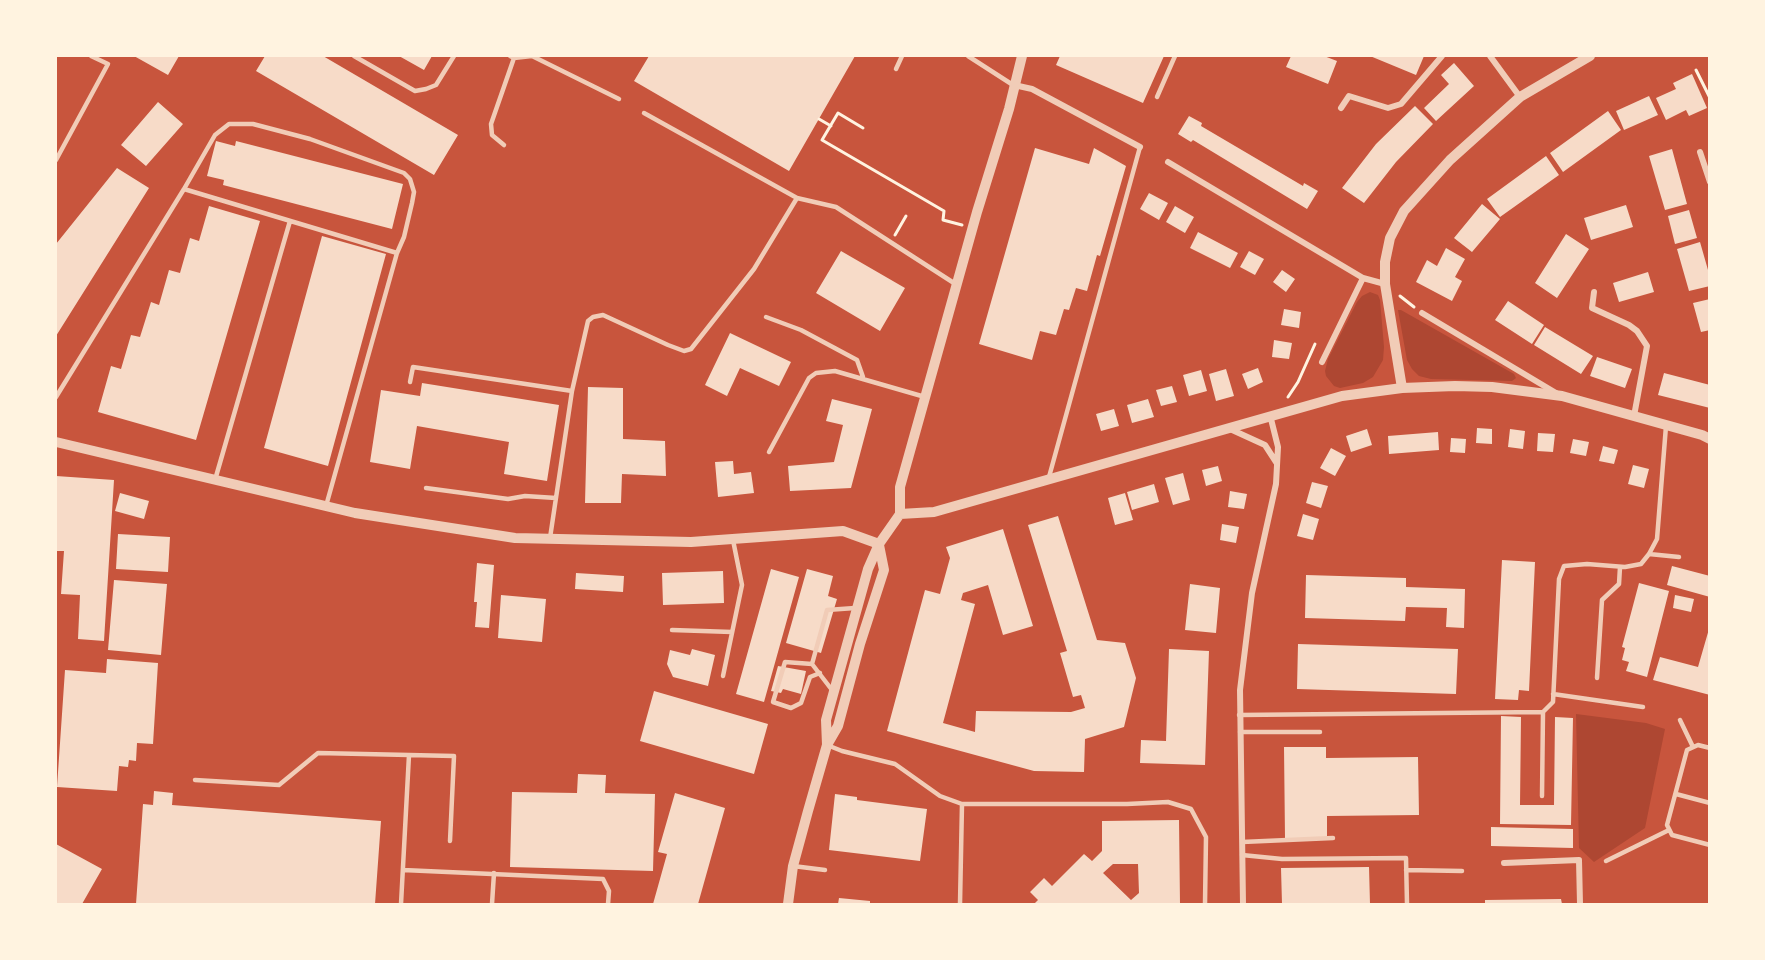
<!DOCTYPE html>
<style>
body{margin:0}
#map{position:relative;width:1765px;height:960px;overflow:hidden;background:#c8553d;font-family:"Roboto Condensed",sans-serif}
canvas{display:block}
.frame{position:absolute;inset:0;border:57px solid #fff3e0;pointer-events:none}
</style>
<div id="map">
<canvas width="1765" height="960"></canvas>
<div class="frame"></div>
</div>
<script>
const ctx = document.querySelector('canvas').getContext('2d');
ctx.lineJoin = 'round';
function fillPath(path, color) {
  ctx.fillStyle = color;
  ctx.fill(path, 'evenodd');
}
function shape(rows) {
  const path = new Path2D();
  for (const r of rows) {
    path.moveTo(r[0], r[1]);
    for (let i = 2; i < r.length; i += 2) path.lineTo(r[i], r[i + 1]);
  }
  return path;
}
function strokePath(path, color, width, dash) {
  ctx.strokeStyle = color;
  ctx.lineWidth = width;
  ctx.lineCap = dash ? 'butt' : 'round';
  ctx.setLineDash(dash || []);
  ctx.stroke(path);
}
const green = shape([
 [1370,292,1378,295,1380,300,1384,347,1383,360,1373,377,1363,383,1340,388,1334,386,1326,376,1325,371,1328,359,1357,302,1362,296],
 [1398,310,1401,310,1514,374,1516,378,1512,381,1431,379,1419,376,1412,369,1407,360],
 [1576,714,1646,723,1665,729,1645,828,1594,862,1579,848]
]);
const building = shape([
 [134,56,179,56,168,75],
 [265,56,323,56,458,135,434,175,256,71],
 [399,56,432,56,424,70],
 [649,56,855,56,789,171,634,81],
 [1060,56,1164,56,1143,103,1056,65],
 [1291,56,1324,56,1337,61,1328,84,1286,67],
 [1370,56,1424,56,1416,75],
 [1454,63,1474,86,1436,121,1424,108,1449,84,1441,75],
 [1692,74,1707,108,1689,116,1686,110,1666,120,1656,98,1676,89,1673,83],
 [1649,96,1658,115,1624,130,1616,111],
 [158,102,183,124,146,166,121,145],
 [1415,106,1433,124,1396,162,1364,203,1342,188,1376,144],
 [1608,111,1621,130,1563,172,1550,153],
 [1189,116,1202,123,1201,126,1303,186,1304,183,1318,191,1307,209,1193,140,1191,142,1178,134],
 [216,141,235,146,236,141,403,184,392,229,223,185,224,180,207,176],
 [1035,148,1089,164,1094,148,1126,166,1100,256,1097,255,1087,291,1076,288,1069,310,1064,309,1056,335,1040,331,1032,360,979,344],
 [1672,149,1687,204,1665,210,1649,156],
 [1546,156,1559,175,1500,217,1487,199],
 [117,168,149,188,56,336,56,244],
 [1149,193,1168,203,1159,220,1140,209],
 [1482,204,1500,219,1472,252,1454,238],
 [1626,205,1633,227,1591,240,1584,218],
 [209,206,260,221,196,440,98,412,111,366,121,369,131,335,140,337,151,302,159,305,169,270,180,273,190,238,199,241],
 [1175,206,1194,217,1185,233,1166,222],
 [1689,210,1697,238,1675,244,1668,216],
 [1198,232,1238,253,1230,268,1190,248],
 [1566,234,1589,249,1557,298,1535,283],
 [322,236,386,254,328,466,264,448],
 [1700,242,1710,277,1710,286,1689,291,1677,249],
 [1446,248,1465,259,1455,277,1462,281,1452,301,1416,282,1427,260,1437,266],
 [841,251,905,288,880,331,816,293],
 [1249,251,1264,259,1255,275,1240,267],
 [1282,270,1295,279,1286,292,1273,282],
 [1648,272,1654,292,1619,302,1613,283],
 [1710,299,1710,330,1701,332,1693,303],
 [1508,301,1544,325,1532,344,1495,320],
 [1284,309,1301,312,1299,328,1281,325],
 [1545,327,1593,356,1581,374,1534,345],
 [730,333,791,362,779,386,740,368,727,396,705,385],
 [1274,340,1292,343,1289,359,1272,357],
 [1597,357,1632,369,1625,388,1590,376],
 [1258,368,1263,382,1248,389,1242,374],
 [1226,369,1234,396,1216,401,1209,374],
 [1201,370,1207,391,1189,396,1183,375],
 [1664,373,1710,385,1710,408,1658,395],
 [422,383,559,405,547,481,504,474,509,442,417,426,410,469,370,462,381,390,420,396],
 [1172,386,1177,402,1161,406,1156,390],
 [588,387,623,388,623,439,665,441,666,476,622,474,621,503,585,503],
 [832,399,872,409,851,488,790,491,788,466,834,462,843,425,826,421],
 [1148,399,1154,417,1132,423,1127,405],
 [1114,409,1119,426,1101,431,1096,414],
 [1477,428,1492,429,1492,444,1476,443],
 [1367,429,1372,445,1351,452,1346,436],
 [1510,429,1525,431,1523,449,1508,447],
 [1438,432,1439,450,1389,454,1388,436],
 [1538,433,1555,434,1553,452,1537,451],
 [1451,438,1466,439,1465,453,1450,452],
 [1573,439,1589,442,1586,456,1570,453],
 [1603,446,1618,450,1614,464,1599,461],
 [1331,448,1346,456,1335,476,1320,468],
 [733,461,734,474,751,472,754,493,718,497,715,462],
 [1633,465,1649,469,1644,488,1628,484],
 [1218,466,1222,481,1206,486,1202,470],
 [1183,473,1190,500,1173,505,1165,478],
 [56,476,114,480,104,641,78,639,80,595,61,594,64,551,56,551],
 [1312,482,1328,486,1321,508,1306,503],
 [1154,484,1159,502,1132,510,1127,492],
 [1230,491,1247,494,1244,509,1228,507],
 [120,493,149,501,144,519,115,511],
 [1125,493,1133,520,1115,525,1108,498],
 [1303,514,1319,519,1313,540,1297,536],
 [1058,516,1097,640,1125,643,1136,678,1124,727,1085,739,1084,772,1034,771,887,731,925,590,940,594,950,558,946,547,1003,529,1033,626,1003,635,988,585,963,593,961,600,975,604,943,723,975,732,976,711,1071,712,1085,708,1081,695,1073,697,1060,653,1067,651,1028,525],
 [1222,524,1239,527,1236,543,1220,540],
 [118,534,170,537,168,572,116,569],
 [1502,560,1535,562,1529,691,1519,690,1518,700,1495,699],
 [477,563,494,565,489,628,475,627,477,602,474,602],
 [1672,566,1710,576,1710,597,1667,585],
 [771,569,799,577,764,702,736,694],
 [807,569,833,576,828,596,837,599,821,653,786,643],
 [723,571,724,603,663,605,662,573],
 [576,573,624,576,623,592,575,589],
 [1306,575,1406,578,1406,587,1465,589,1464,628,1446,627,1447,608,1406,607,1405,621,1305,618],
 [114,580,167,584,161,655,108,650],
 [1639,583,1669,591,1647,677,1626,671,1629,662,1622,660,1625,648,1622,647],
 [1190,584,1220,588,1216,633,1185,630],
 [501,595,546,599,542,642,498,638],
 [1675,595,1694,599,1691,612,1673,608],
 [1709,629,1710,695,1653,680,1660,657,1698,667],
 [1298,644,1458,649,1456,694,1297,689],
 [692,649,715,655,708,686,673,677,667,664,670,650,690,655],
 [1169,649,1209,651,1205,765,1140,763,1141,740,1166,741],
 [107,659,158,663,153,744,137,743,136,761,129,760,128,767,119,766,117,791,57,787,65,670,106,673],
 [778,666,806,671,801,694,783,689,781,693,771,691],
 [654,691,768,724,754,774,640,741],
 [1501,716,1521,717,1520,805,1554,805,1555,717,1573,718,1571,825,1500,824],
 [1284,747,1326,747,1326,758,1418,757,1419,815,1327,816,1327,838,1285,838],
 [578,774,606,775,605,793,655,794,653,871,510,867,512,792,577,793],
 [154,791,173,793,172,805,381,821,375,904,136,904,143,804,153,805],
 [675,793,725,808,698,904,653,904,667,854,658,852],
 [835,794,857,797,857,800,927,809,920,861,829,850],
 [1179,820,1180,904,1034,904,1038,900,1030,892,1044,878,1052,886,1084,854,1092,861,1102,851,1102,821],
 [1113,864,1138,864,1139,893,1131,900,1103,873],
 [1491,827,1573,829,1573,848,1491,846],
 [56,844,102,869,82,904,56,904],
 [1369,867,1370,904,1282,904,1281,868],
 [839,898,870,901,870,904,838,904],
 [1561,899,1562,904,1485,904,1485,900]
]);
const path = shape([
 [1696,70,1710,98],
 [819,119,831,126],
 [863,128,838,113,822,140,944,211,943,220,962,225],
 [895,235,906,216],
 [1400,296,1414,307],
 [1288,397,1298,382,1315,344]
]);
const service = shape([
 [354,56,415,91,426,89,436,85,454,56],
 [510,56,514,58,532,56,619,99],
 [968,56,1013,85],
 [896,69,902,56],
 [1157,97,1175,56],
 [644,113,797,198,836,207,957,285],
 [504,145,492,135,491,124,514,58],
 [56,160,108,64,91,56],
 [184,189,215,135,229,124,253,124,310,139,404,173,410,179,414,192,412,203,404,237,397,253],
 [766,317,801,330,857,360,863,377],
 [410,382,413,367,572,391],
 [56,397,184,189,397,253,326,506],
 [769,452,809,378,816,373,835,371,925,397],
 [1049,477,1140,147],
 [215,480,290,221],
 [426,488,508,499,525,496,556,498],
 [550,538,572,391,588,321,593,317,603,315,668,345,684,351,691,349,754,269,797,198],
 [1649,554,1679,557],
 [672,630,732,632],
 [812,664,785,662,773,702,791,708,801,703,810,677,820,673],
 [723,676,742,585,733,540],
 [1597,678,1602,600,1619,584,1620,567],
 [832,690,812,664,827,610,855,608],
 [1553,694,1643,707],
 [1239,715,1543,712],
 [1680,720,1693,747],
 [1240,732,1320,732],
 [827,745,842,751,895,764,940,796,962,804,1127,804,1168,802,1191,809,1206,837,1205,904],
 [1710,748,1698,745,1687,750,1667,825,1672,835,1710,845],
 [409,755,454,756,450,841],
 [195,780,279,785,318,753,409,755,401,904],
 [1676,794,1710,803],
 [1542,796,1543,712,1553,702,1559,579,1564,566,1587,564,1625,567,1641,564,1649,554,1657,539,1666,426],
 [1242,842,1333,838],
 [1242,855,1282,859,1406,858,1407,904],
 [1606,861,1669,830],
 [793,866,825,870],
 [403,870,603,879,609,891,608,904],
 [1406,870,1462,871],
 [492,904,494,873],
 [960,904,962,804]
]);
const minor = shape([
 [1490,56,1520,97],
 [1014,85,1032,89,1140,147],
 [1341,108,1349,96,1388,108,1401,104,1442,56],
 [1700,152,1710,182],
 [1168,162,1363,278,1385,284],
 [1594,292,1592,308,1629,325,1637,331,1647,346,1634,416],
 [1422,313,1556,393],
 [1322,362,1363,278],
 [1230,429,1265,445,1276,462],
 [1504,863,1579,860,1580,904],
 [1243,904,1240,690,1252,593,1276,484,1278,447,1270,415]
]);
const tertiary = shape([
 [1402,388,1385,284,1385,262,1390,238,1404,211,1450,160,1520,97,1590,56],
 [56,442,355,513,515,538,691,542,843,531,879,544],
 [900,514,934,512,1342,396,1402,388,1455,386,1492,387,1562,396,1702,435,1710,439],
 [827,745,826,720,868,569,879,544,900,514,900,487,977,212,1009,109,1022,56],
 [788,904,793,866,808,811,827,745,838,726,860,644,884,570,879,545]
]);
fillPath(green, '#ae4732');
fillPath(building, '#f7dbc8');
strokePath(path, '#fff3e0', 3);
strokePath(service, '#f1ccb7', 4.5);
strokePath(minor, '#f1ccb7', 6);
strokePath(tertiary, '#f1ccb7', 10);
</script>
